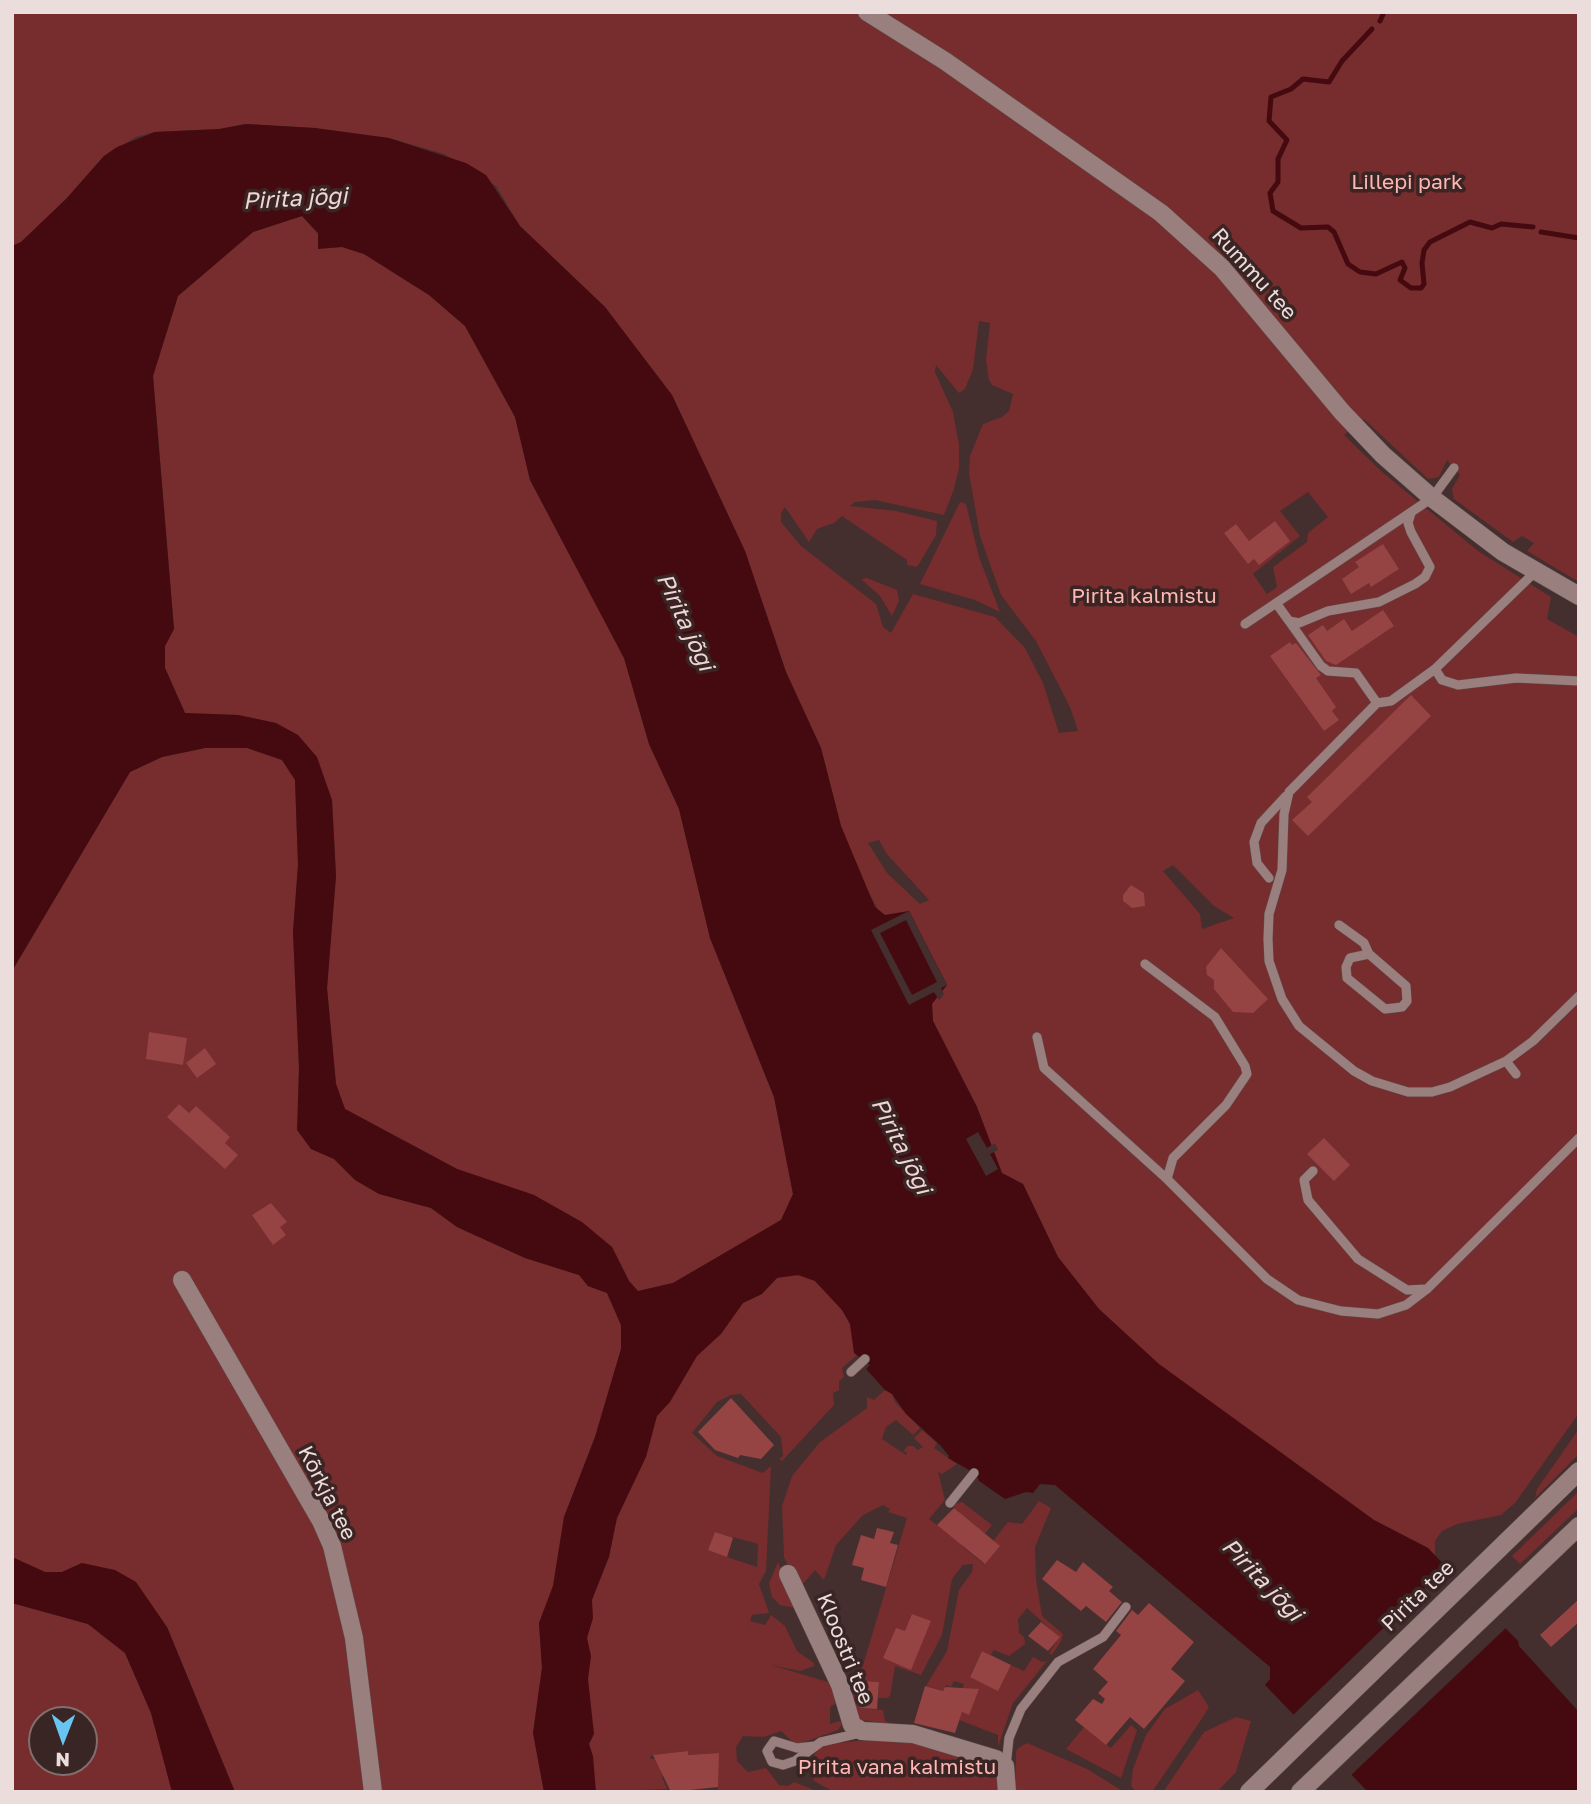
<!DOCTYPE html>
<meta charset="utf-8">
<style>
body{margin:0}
#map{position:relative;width:1591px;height:1804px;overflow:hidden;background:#442f2e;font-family:"Golos Text",sans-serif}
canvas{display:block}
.frame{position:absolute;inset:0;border:14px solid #ebdddc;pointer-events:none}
.north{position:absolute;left:28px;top:1706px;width:70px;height:70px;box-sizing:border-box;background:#392524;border:2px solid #806f6e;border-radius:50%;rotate:181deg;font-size:19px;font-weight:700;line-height:28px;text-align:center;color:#ebdddc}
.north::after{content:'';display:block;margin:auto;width:24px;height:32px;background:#69c4f1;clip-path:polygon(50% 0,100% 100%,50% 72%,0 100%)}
</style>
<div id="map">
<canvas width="1591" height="1804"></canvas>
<div class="frame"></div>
<div class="north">N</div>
</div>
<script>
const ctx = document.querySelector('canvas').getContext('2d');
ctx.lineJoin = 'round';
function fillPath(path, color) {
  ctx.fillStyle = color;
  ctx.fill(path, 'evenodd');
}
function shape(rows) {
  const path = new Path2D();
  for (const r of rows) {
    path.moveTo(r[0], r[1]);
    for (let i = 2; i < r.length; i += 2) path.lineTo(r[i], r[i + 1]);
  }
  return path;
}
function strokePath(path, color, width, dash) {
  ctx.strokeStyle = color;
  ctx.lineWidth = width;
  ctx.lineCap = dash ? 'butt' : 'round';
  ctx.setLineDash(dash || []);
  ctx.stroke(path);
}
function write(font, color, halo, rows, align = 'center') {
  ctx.font = font + ' "Golos Text",sans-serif';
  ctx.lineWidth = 7;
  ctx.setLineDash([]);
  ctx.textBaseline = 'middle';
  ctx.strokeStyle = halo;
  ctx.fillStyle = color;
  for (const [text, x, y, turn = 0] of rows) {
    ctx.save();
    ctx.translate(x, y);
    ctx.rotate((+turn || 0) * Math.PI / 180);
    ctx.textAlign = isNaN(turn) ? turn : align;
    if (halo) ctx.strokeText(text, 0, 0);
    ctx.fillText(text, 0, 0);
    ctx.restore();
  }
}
const green = shape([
 [12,12,1579,12,1579,582,1527,551,1534,543,1522,536,1513,542,1454,499,1452,489,1460,475,1447,460,1439,477,1428,479,1364,419,1344,435,1381,471,1478,551,1551,597,1547,619,1579,637,1579,1413,1515,1503,1501,1515,1457,1524,1442,1531,1435,1541,1435,1556,1428,1548,1374,1520,1158,1364,1099,1309,1058,1257,1023,1184,1002,1173,977,1107,933,1021,932,1005,904,912,885,915,880,913,864,884,841,826,821,748,786,672,745,551,672,395,605,307,520,226,496,186,444,154,389,138,315,128,246,124,219,129,155,132,136,137,104,156,66,199,21,242,12,246],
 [979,321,990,323,986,360,989,380,992,385,1013,394,1009,411,1002,417,983,424,970,456,969,473,980,536,1001,595,1036,641,1070,707,1078,731,1059,733,1043,683,1025,648,995,617,913,594,891,633,883,627,876,604,801,546,781,522,781,513,785,507,809,542,817,529,834,523,842,516,907,560,907,565,916,567,919,564,936,535,937,521,896,511,850,506,855,502,875,500,944,515,954,489,959,468,959,445,953,412,935,372,936,365,959,393,965,389,973,369],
 [1308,492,1328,517,1308,533,1307,542,1273,567,1277,587,1267,594,1253,574,1300,536,1280,511],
 [879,840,886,853,929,900,920,904,887,873,868,843],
 [1173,865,1214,906,1234,918,1202,929,1200,914,1163,871],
 [302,216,318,234,318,248,342,247,364,254,429,295,465,326,515,417,530,480,624,658,649,744,679,809,710,938,774,1097,793,1194,781,1220,673,1283,638,1291,629,1281,612,1247,534,1195,457,1169,345,1109,336,1084,327,988,336,876,332,800,276,723,238,715,185,713,165,668,165,646,174,629,153,376,178,296,253,232],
 [960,502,966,504,979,557,1000,612,975,600,920,584],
 [867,578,897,590,899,601,892,616,880,596,861,579],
 [205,748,247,748,282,760,295,779,298,865,293,932,299,1068,298,1130,311,1149,334,1159,355,1180,379,1194,431,1208,457,1227,525,1258,579,1275,588,1286,607,1293,621,1325,621,1349,595,1437,564,1517,553,1586,539,1623,542,1668,533,1733,544,1792,235,1792,167,1627,82,1563,62,1572,45,1572,12,1557,12,971,130,772,162,757],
 [788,1275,807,1276,815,1281,842,1310,850,1324,857,1355,842,1368,844,1377,839,1381,839,1390,833,1393,834,1405,782,1461,779,1459,783,1456,781,1437,741,1394,731,1395,717,1402,692,1433,717,1456,763,1473,771,1466,766,1571,759,1584,769,1613,752,1615,750,1621,765,1625,771,1615,785,1626,797,1651,814,1663,814,1666,800,1671,771,1665,828,1682,838,1702,830,1707,830,1724,840,1721,842,1724,838,1730,796,1745,781,1731,764,1737,743,1736,736,1747,737,1761,748,1772,766,1768,779,1785,788,1786,794,1782,819,1792,718,1792,718,1753,688,1755,688,1751,650,1756,651,1759,674,1758,662,1777,667,1789,585,1792,585,1625,609,1537,647,1430,686,1367,742,1303,760,1295,777,1278],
 [733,1537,758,1544,757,1567,727,1557],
 [885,1390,892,1394,895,1402,920,1428,913,1435,896,1420,886,1427,882,1439,906,1455,907,1452,903,1452,907,1446,913,1446,918,1450,923,1447,914,1438,922,1430,937,1443,934,1448,957,1464,942,1474,938,1472,945,1500,929,1519,944,1530,959,1512,951,1505,962,1502,992,1525,985,1534,976,1528,962,1546,984,1564,999,1546,993,1541,1008,1522,1022,1524,1039,1501,1051,1508,1035,1547,1036,1579,1042,1616,1063,1634,1061,1641,1052,1655,1049,1653,1059,1637,1027,1608,1018,1619,1019,1633,1024,1637,1025,1644,1009,1656,994,1650,991,1655,982,1651,970,1676,998,1690,1011,1665,1024,1671,1033,1657,1042,1662,1047,1661,1013,1703,998,1747,998,1735,959,1720,962,1712,969,1715,962,1691,964,1684,954,1681,951,1687,946,1685,943,1691,926,1686,947,1651,959,1590,972,1572,973,1564,963,1565,952,1579,942,1635,921,1675,895,1666,890,1696,887,1698,878,1698,879,1682,862,1681,860,1708,883,1710,885,1721,894,1726,858,1719,848,1685,858,1682,907,1518,888,1512,890,1509,883,1505,863,1515,836,1545,824,1580,815,1570,802,1585,793,1576,784,1557,782,1506,792,1476,820,1442,867,1408,867,1397,874,1400],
 [1579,1429,1579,1454,1535,1498,1537,1489],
 [1579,1491,1579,1508,1520,1564,1512,1556],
 [778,1562,783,1574,795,1608,780,1605,772,1597,769,1583],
 [12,1603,88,1624,125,1653,151,1713,172,1792,12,1792],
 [42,1720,84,1720,84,1762,42,1762],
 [1198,1690,1209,1707,1201,1720,1152,1792,1137,1792,1131,1786,1133,1769,1146,1735,1165,1709],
 [1236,1717,1251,1721,1236,1772,1217,1792,1163,1792,1204,1732],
 [1131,1725,1137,1730,1121,1778,1066,1749,1084,1727,1111,1748],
 [898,1737,981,1763,996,1771,999,1792,834,1792,814,1781,812,1774,824,1764,814,1755,818,1748,826,1744],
 [1027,1743,1087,1769,1124,1792,1015,1792,1016,1752,1018,1748]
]);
const water = shape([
 [246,124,315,128,389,138,466,163,486,175,520,226,605,307,672,395,745,551,786,672,821,748,841,826,875,907,885,915,909,911,947,985,932,1004,933,1021,977,1107,1002,1173,1023,1184,1058,1257,1099,1309,1159,1364,1374,1520,1428,1548,1518,1641,1519,1646,1579,1712,1579,1792,1368,1792,1265,1685,1270,1679,1270,1667,1055,1485,1040,1484,1033,1493,1026,1492,1005,1499,979,1481,976,1474,948,1458,949,1456,940,1445,906,1414,892,1394,885,1390,866,1369,870,1365,854,1353,850,1324,842,1310,815,1281,798,1275,777,1278,762,1294,743,1303,721,1334,697,1356,670,1402,657,1416,646,1457,617,1518,609,1557,592,1600,593,1618,587,1638,591,1656,588,1679,594,1734,589,1744,593,1756,596,1792,544,1792,533,1733,542,1668,539,1623,553,1586,564,1517,595,1437,621,1349,621,1325,607,1293,588,1286,579,1275,525,1258,457,1227,431,1208,379,1194,355,1180,334,1159,311,1149,297,1130,299,1068,293,932,298,865,295,780,282,760,247,748,205,748,162,757,130,772,12,971,12,246,21,242,66,199,104,156,117,147,155,132,219,129],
 [302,216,318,233,318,249,342,247,364,254,429,295,465,326,515,417,530,480,624,658,649,744,679,809,710,938,774,1097,793,1194,781,1220,673,1283,638,1291,629,1281,612,1247,582,1222,534,1195,457,1169,345,1109,336,1084,327,988,336,876,332,800,317,757,298,735,276,723,238,715,185,713,165,668,165,646,174,629,153,376,178,296,253,232],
 [12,1557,45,1572,62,1572,82,1563,115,1570,136,1582,167,1627,235,1792,172,1792,151,1713,125,1653,88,1624,12,1603]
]);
const pier = shape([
 [909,911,947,985,941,988,944,994,939,1000,934,992,909,1005,871,930],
 [906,920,937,982,912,995,880,933],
 [978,1132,987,1148,995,1143,998,1150,990,1154,998,1169,986,1176,966,1139],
 [1449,1565,1508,1626,1349,1777,1291,1717]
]);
const stream = shape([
 [1380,21,1384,12],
 [1372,29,1342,61,1329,82,1303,79,1291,89,1271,97,1269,121,1287,140,1278,159,1278,182,1270,193,1273,211,1301,228,1328,227,1334,232,1348,264,1360,272,1376,274,1402,262,1405,268,1400,280,1411,288,1421,288,1424,284,1422,263,1424,250,1430,242,1470,222,1492,228,1501,224,1533,227],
 [1541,232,1579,238]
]);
const building = shape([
 [1275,521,1290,541,1259,565,1254,559,1248,564,1224,533,1236,524,1249,541],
 [1383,544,1399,569,1371,587,1369,583,1351,594,1342,579,1359,567,1355,562],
 [1383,610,1394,626,1336,665,1326,661,1308,635,1323,625,1327,631,1344,619,1352,631],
 [1290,642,1292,645,1296,643,1321,675,1316,678,1336,707,1332,711,1339,720,1324,731,1270,656],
 [1411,695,1431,716,1308,836,1292,820,1312,802,1307,797],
 [1131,885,1144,893,1145,906,1132,908,1123,901,1123,895],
 [1221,948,1268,999,1253,1013,1233,1012,1214,989,1214,980,1207,975,1206,967],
 [149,1032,187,1038,183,1065,146,1059],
 [205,1048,216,1064,197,1078,186,1063],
 [179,1104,189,1113,196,1106,230,1137,225,1143,238,1155,225,1169,167,1117],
 [1324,1138,1350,1165,1334,1181,1307,1154],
 [271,1203,287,1222,280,1227,286,1235,273,1245,252,1215],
 [731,1398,774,1445,761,1459,740,1455,738,1458,715,1450,698,1432],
 [954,1508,1000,1546,985,1564,937,1525],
 [877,1528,894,1532,890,1543,898,1545,886,1587,861,1580,864,1568,852,1565,861,1535,874,1539],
 [715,1532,733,1538,727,1557,708,1550],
 [1057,1560,1076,1572,1083,1562,1113,1587,1109,1591,1122,1602,1106,1622,1086,1606,1081,1611,1042,1579],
 [1579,1599,1579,1622,1551,1647,1540,1635],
 [1149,1603,1194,1642,1171,1669,1185,1681,1144,1729,1130,1717,1106,1745,1075,1720,1093,1699,1102,1704,1105,1699,1098,1693,1108,1682,1093,1669,1121,1635,1116,1631,1132,1610,1138,1615],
 [912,1614,931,1621,911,1670,883,1658,896,1628,905,1631],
 [1041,1622,1060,1637,1048,1651,1028,1636],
 [982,1651,1011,1665,998,1691,970,1677],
 [862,1681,879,1682,877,1709,860,1708],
 [925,1686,943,1691,945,1687,979,1689,969,1715,962,1712,955,1733,914,1723],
 [688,1751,688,1755,719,1753,718,1787,671,1792,653,1755]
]);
const service = shape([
 [1276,603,1289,621,1299,623,1328,611,1379,602,1415,584,1425,577,1430,567,1411,532,1408,523,1411,513],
 [1289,621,1321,666,1328,671,1356,673,1377,703],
 [1245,624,1432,498,1454,468],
 [1435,669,1535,572],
 [1579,681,1516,678,1458,685,1442,680,1435,669,1391,701,1377,703,1289,792,1284,814,1282,870,1269,914,1268,939,1269,961,1282,999,1299,1026,1354,1071,1372,1081,1408,1092,1432,1092,1450,1087,1506,1061,1533,1041,1579,996],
 [1269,878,1257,863,1254,842,1261,823,1286,796],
 [1339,925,1364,943,1369,954,1406,986,1407,1001,1402,1007,1385,1009,1347,978,1346,967,1350,958,1369,954],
 [1145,964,1215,1017,1245,1066,1247,1074,1226,1105,1173,1158,1167,1179],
 [1037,1037,1044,1068,1167,1179,1267,1279,1298,1300,1341,1311,1378,1314,1406,1305,1427,1289,1579,1138],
 [1506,1061,1516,1074],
 [1313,1171,1304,1180,1308,1200,1358,1259,1407,1290,1426,1289],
 [851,1372,865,1359],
 [950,1503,974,1473],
 [815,1746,797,1748,774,1741,767,1751,772,1762,783,1765,795,1761,821,1742,860,1733],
 [1006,1766,1009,1738,1021,1709,1058,1662,1103,1637,1126,1607]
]);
const minor = shape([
 [182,1280,321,1521,332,1546,354,1638,373,1792],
 [788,1574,840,1685,852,1725,862,1731,913,1734,996,1759,1005,1766,1007,1792]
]);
const secondary = shape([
 [867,12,945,61,1161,213,1222,268,1342,412,1383,455,1432,498,1503,552,1579,596],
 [1249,1792,1579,1471],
 [1300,1792,1579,1526]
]);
const parkNames = [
 ["Lillepi park",1407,182],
 ["Pirita kalmistu",1144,596],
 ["Pirita vana kalmistu",897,1767]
];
const streetNames = [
 ["Rummu tee",1254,274,48],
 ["Kõrkja tee",327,1493,63],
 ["Pirita tee",1418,1596,-44],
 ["Kloostri tee",845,1649,68]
];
const waterNames = [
 ["Pirita jõgi",295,199,-3],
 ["Pirita jõgi",685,622,65],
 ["Pirita jõgi",901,1146,63],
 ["Pirita jõgi",1262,1580,46]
];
fillPath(green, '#772c2d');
fillPath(water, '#450a0f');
fillPath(pier, '#442f2e');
strokePath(stream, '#450a0f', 5);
fillPath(building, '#954343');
strokePath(service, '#5f4e4d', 10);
strokePath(minor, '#5f4e4d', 19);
strokePath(secondary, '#5f4e4d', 19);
strokePath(service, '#99807f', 9);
strokePath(minor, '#99807f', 18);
strokePath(secondary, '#99807f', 18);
write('21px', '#ffb7b3', '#392524', parkNames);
write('21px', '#ebdddc', '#392524', streetNames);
write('italic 23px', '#efd6d5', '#392524', waterNames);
</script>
